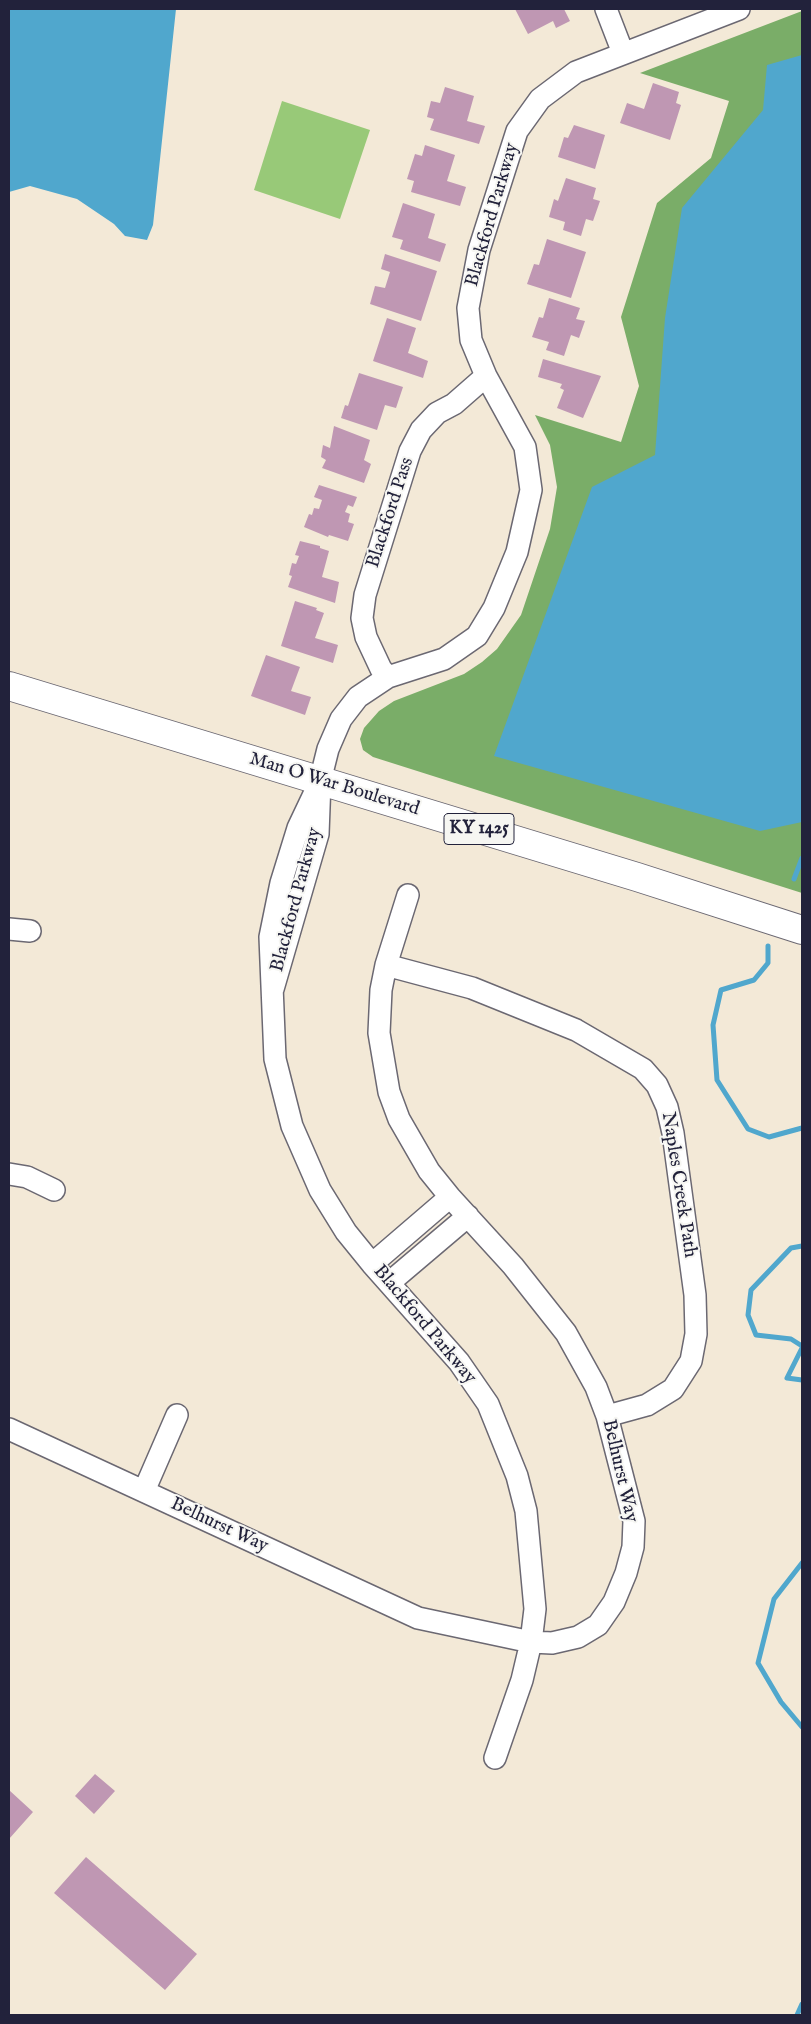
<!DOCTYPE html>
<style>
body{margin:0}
#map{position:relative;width:811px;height:2024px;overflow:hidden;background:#f3e9d7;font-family:"IM FELL English",serif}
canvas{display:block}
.frame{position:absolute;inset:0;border:10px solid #22223b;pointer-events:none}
</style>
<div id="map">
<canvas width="811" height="2024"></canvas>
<div class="frame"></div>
</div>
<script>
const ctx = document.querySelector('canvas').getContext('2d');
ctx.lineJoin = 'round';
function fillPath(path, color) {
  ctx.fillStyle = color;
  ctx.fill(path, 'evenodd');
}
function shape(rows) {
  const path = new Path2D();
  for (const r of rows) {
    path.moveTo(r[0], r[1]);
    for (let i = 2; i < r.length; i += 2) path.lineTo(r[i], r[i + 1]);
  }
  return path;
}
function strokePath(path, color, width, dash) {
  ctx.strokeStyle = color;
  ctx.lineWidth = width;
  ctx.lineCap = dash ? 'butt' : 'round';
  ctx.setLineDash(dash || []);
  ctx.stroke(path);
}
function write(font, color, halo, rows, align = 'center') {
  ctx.font = font + ' "IM FELL English",serif';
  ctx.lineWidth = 4;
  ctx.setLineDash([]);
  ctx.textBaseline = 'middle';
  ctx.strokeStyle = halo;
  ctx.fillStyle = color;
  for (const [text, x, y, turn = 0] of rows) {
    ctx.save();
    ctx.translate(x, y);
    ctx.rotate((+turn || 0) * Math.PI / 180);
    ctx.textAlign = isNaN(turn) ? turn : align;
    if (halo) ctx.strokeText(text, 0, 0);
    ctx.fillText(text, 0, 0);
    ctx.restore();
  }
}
const green = shape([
 [282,101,370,130,340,219,254,190]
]);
const forest = shape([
 [802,11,802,893,373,757,363,750,360,739,364,728,379,711,394,701,464,674,482,662,497,649,521,615,550,529,557,487,550,445,535,415,621,442,639,386,621,317,657,203,711,158,729,101,640,73]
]);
const water = shape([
 [9,9,176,9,153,225,147,240,125,236,114,224,77,199,30,186,9,192],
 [802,55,802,822,760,831,494,756,592,487,655,455,665,318,682,208,763,110,767,65]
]);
const stream = shape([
 [794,879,802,858],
 [768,946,768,963,754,980,721,990,713,1025,717,1080,748,1129,769,1137,802,1128],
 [802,1246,791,1248,751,1290,748,1315,756,1335,791,1339,802,1346],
 [802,1348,787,1378,802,1380],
 [802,1563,774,1599,758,1663,781,1702,802,1727],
 [797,2015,802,2004]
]);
const building = shape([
 [515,9,564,9,570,21,556,28,553,21,528,34],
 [653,83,679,92,676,103,681,105,670,140,620,123,627,103,644,109],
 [445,87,474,96,467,121,485,126,479,144,430,130,434,119,427,117,431,101,440,103],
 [574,125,605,135,595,169,558,157,564,137,568,138],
 [425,145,455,155,447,181,466,187,460,206,411,192,414,181,407,179,415,154,422,156],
 [566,178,596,188,593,199,600,201,593,221,586,219,581,236,563,230,565,222,549,217,554,199,558,201],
 [403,203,435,214,428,238,446,244,440,262,400,249,403,240,392,237],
 [547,239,586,252,571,298,527,284,534,264,539,265],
 [385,254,437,271,421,321,370,304,375,286,385,288,390,272,381,269],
 [549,298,580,308,576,319,585,321,579,338,571,335,564,356,546,350,549,342,532,337,539,317,543,318],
 [387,318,416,328,408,353,428,361,423,378,373,361],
 [543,359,601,376,583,418,557,408,564,390,560,388,562,384,538,377],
 [359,373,403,387,396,408,385,405,377,430,341,418,345,405,348,406],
 [334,426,370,440,364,460,371,464,364,483,322,468,326,460,321,457,323,445,330,448],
 [319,485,357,497,353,507,348,505,345,512,350,514,348,522,354,524,348,541,329,535,328,537,304,527,309,514,312,515,314,508,319,509,322,500,314,497],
 [300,541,320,546,320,548,329,551,322,577,339,582,335,603,288,587,292,576,289,575,292,563,296,564,299,556,295,555],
 [295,601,317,608,316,610,324,613,315,638,338,645,333,663,281,646],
 [266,655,300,667,291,691,311,697,305,715,251,696],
 [95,1774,115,1791,94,1814,75,1796],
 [9,1790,33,1812,9,1839],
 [86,1857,197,1954,165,1990,54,1893]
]);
const minor = shape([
 [606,9,623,53],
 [388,677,381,669,366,637,362,618,365,595,410,451,421,430,437,413,454,404,486,376],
 [317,788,298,828,281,883,270,937,275,1059,292,1126,320,1190,346,1232,372,1264,459,1362,488,1404,517,1476,526,1511,535,1609,531,1642,522,1680,495,1758],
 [9,929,30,931],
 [386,965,472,988,576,1030,643,1069,657,1085,667,1107,673,1133,695,1295,696,1334,691,1361,673,1389,647,1405,607,1416],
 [273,989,318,834,320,781,328,749,341,719,358,697,388,677,444,659,477,636,494,608,517,552,531,490,525,447,486,376,471,340,468,308,479,250,517,131,540,99,576,72,739,9],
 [9,1174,27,1177,54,1190],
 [372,1264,450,1197],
 [389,1283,468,1216],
 [9,1429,418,1618,531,1642,552,1643,578,1637,598,1625,614,1602,626,1573,633,1547,634,1521,607,1416,596,1387,566,1333,513,1266,450,1197,429,1171,399,1119,389,1092,379,1033,381,990,386,965,408,895],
 [144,1491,177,1415]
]);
const major = shape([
 [9,686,637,877,802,930]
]);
const shields = [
 [479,829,70]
];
const shieldNames = [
 ["KY 1425",479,829]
];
const streetNames = [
 ["Blackford Parkway",493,215,-74],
 ["Blackford Pass",391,513,-72],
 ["Man O War Boulevard",334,785,17],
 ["Blackford Parkway",297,900,-75],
 ["Naples Creek Path",678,1185,81],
 ["Blackford Parkway",424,1325,50],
 ["Belhurst Way",619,1471,77],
 ["Belhurst Way",219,1526,25]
];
fillPath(green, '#98c978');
fillPath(forest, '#7aad68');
fillPath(water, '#50a7cd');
strokePath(stream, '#50a7cd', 5);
fillPath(building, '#bf97b3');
strokePath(minor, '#6b6872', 24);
strokePath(major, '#6b6872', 30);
strokePath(minor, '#fff', 21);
strokePath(major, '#fff', 28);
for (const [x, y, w] of shields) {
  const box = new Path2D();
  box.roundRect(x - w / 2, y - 15.5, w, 31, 4);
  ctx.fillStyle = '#f6f6f2';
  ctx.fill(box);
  strokePath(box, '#22223b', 1);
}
write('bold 18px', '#22223b', null, shieldNames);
write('19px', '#22223b', '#f6f6f2', streetNames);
</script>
